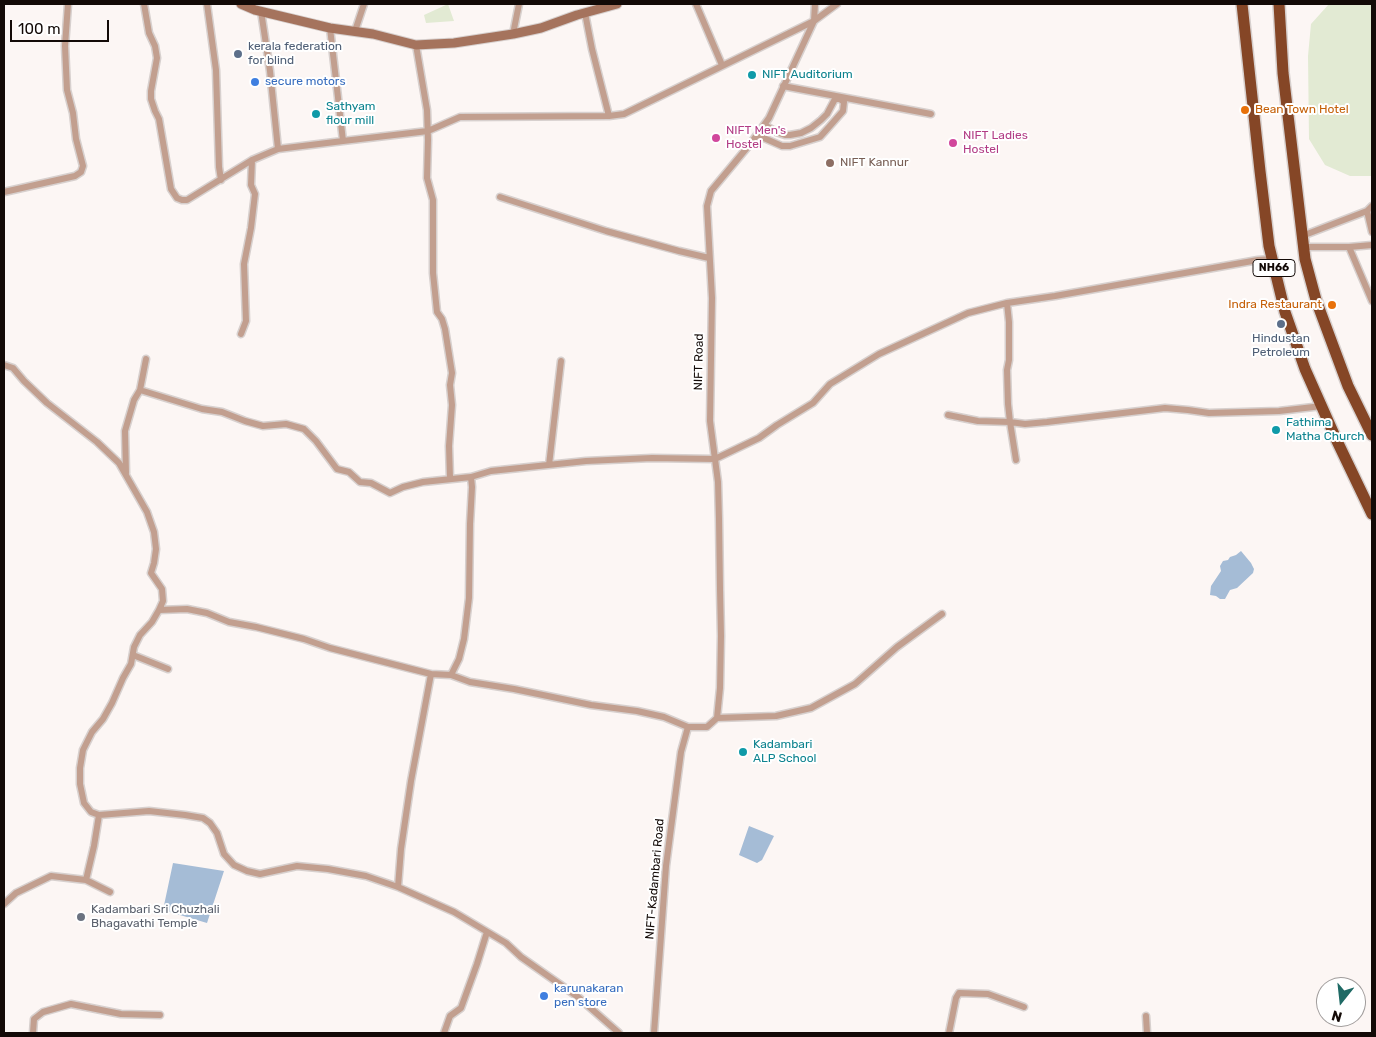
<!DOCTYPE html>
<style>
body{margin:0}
#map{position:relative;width:1376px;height:1037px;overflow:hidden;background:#fcf6f4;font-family:Rubik,sans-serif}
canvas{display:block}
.frame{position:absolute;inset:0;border:5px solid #130a07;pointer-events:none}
.north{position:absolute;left:1316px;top:977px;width:50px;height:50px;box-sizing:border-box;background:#fff;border:1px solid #a19d9c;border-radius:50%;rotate:196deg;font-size:14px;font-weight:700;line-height:20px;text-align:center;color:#130a07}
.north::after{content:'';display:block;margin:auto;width:18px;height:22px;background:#1f6a65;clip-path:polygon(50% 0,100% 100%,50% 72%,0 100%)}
.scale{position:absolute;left:10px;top:20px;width:99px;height:22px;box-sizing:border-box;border:2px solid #130a07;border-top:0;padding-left:6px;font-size:15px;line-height:18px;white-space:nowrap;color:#130a07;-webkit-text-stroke:4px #fff;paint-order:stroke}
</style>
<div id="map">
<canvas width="1376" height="1037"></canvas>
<div class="frame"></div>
<div class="north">N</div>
<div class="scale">100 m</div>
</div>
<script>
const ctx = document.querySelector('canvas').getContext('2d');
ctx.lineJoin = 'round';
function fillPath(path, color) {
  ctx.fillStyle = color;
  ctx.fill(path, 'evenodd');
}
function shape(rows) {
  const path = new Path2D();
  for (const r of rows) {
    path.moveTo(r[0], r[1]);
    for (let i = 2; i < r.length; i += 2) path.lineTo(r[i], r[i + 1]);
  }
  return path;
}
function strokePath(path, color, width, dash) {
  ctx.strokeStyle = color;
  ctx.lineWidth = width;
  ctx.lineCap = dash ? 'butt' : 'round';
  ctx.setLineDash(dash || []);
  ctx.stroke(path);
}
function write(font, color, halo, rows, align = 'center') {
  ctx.font = font + ' Rubik,sans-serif';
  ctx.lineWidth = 4;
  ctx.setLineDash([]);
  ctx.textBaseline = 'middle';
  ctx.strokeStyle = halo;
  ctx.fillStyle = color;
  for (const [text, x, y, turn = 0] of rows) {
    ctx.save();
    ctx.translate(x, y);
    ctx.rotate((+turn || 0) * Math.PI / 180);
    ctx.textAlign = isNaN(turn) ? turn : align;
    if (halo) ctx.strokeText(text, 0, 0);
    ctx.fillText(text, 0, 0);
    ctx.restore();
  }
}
const green = shape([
 [448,4,454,21,426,23,424,15],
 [1329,4,1372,4,1372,176,1350,176,1325,165,1309,139,1308,56,1311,24]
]);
const water = shape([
 [1241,551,1251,563,1254,569,1253,573,1237,588,1230,590,1225,599,1220,599,1216,596,1210,595,1211,586,1221,571,1220,566,1223,561,1228,560,1230,557,1236,555],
 [749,826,774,836,762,860,757,863,739,855],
 [173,863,224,871,207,923,163,910]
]);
const minor = shape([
 [144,4,149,33,155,46,157,58,151,91,151,99,155,111,159,119,171,189,177,198,182,200,187,200,252,160,278,149,343,141],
 [207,4,216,70,219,167,221,180],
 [696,4,722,65],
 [261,11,270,71,278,149],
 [585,13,592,49,609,116],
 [330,28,343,141,428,131,460,117,609,116,624,114,814,21,837,4],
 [355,31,364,4],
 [513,34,519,4],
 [416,45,427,110,428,140,427,178,433,200,433,273,437,312,442,319,445,329,452,373,450,385,452,405,449,446,450,478],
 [783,86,931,114],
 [757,135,782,146,790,146,820,137,829,127,843,111,844,102,840,99,835,99,827,114,821,120,811,128,801,133,790,135,785,135,776,132,765,125],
 [4,192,75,176,81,172,83,166,76,139,73,113,67,90,65,46,68,4],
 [500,197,606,231,679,251,709,258],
 [1372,206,1367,211,1372,232],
 [1302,236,1367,211],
 [1303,247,1349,247,1372,245],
 [1349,247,1372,301],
 [241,334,246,321,244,264,251,228,255,194,251,185,252,160],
 [4,365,13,368,24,381,47,403,97,442,119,463,147,512,154,532,156,549,154,563,151,573,162,589,163,601,159,610,152,622,140,635,134,647,131,664,123,678,112,703,103,719,92,732,83,750,80,768,80,784,84,803,91,812,99,815,149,811,185,815,203,818,210,823,217,833,224,854,234,865,247,871,260,874,297,866,328,869,366,876,398,887,454,912,506,943,521,957,578,997,619,1033],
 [140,390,146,359],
 [948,415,978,421,1010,422,1008,404,1007,370,1009,360,1009,322,1007,303,1055,296,1258,260,1272,259],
 [1016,460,1010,422,1025,424,1047,422,1165,408,1188,410,1209,413,1279,411,1322,406],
 [549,465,561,361],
 [126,473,125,431,134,400,140,390,202,409,222,412,245,421,263,426,286,424,304,429,316,441,337,469,349,472,360,482,371,483,390,493,403,487,423,482,471,477,472,487,470,524,469,598,464,639,459,659,451,675],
 [471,477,491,471,586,461,652,458,715,459,759,438,777,425,813,403,830,384,879,354,968,313,1007,303],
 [159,610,187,609,207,613,229,622,256,627,304,639,330,648,431,674,451,675,470,682,514,689,591,705,637,711,664,717,688,727,707,727,717,718,720,688,721,636,720,589,719,519,718,482,710,421,712,298,707,206,711,191,751,143,769,118,814,21,815,4],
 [133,655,168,669],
 [717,718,776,716,811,708,855,684,897,647,942,614],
 [86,880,110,892],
 [398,887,401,849,411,781,431,674],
 [4,904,16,893,51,876,86,880,94,846,99,815],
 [1146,1016,1147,1033],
 [33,1033,34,1019,43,1012,71,1004,121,1014,160,1015],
 [444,1033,450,1016,461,1008,477,964,487,932],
 [654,1033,666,866,681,752,688,727],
 [949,1033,956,998,959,993,988,994,1024,1007]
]);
const secondary = shape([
 [241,4,255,10,330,28,373,34,416,45,454,43,513,34,541,28,577,15,617,4]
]);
const trunk = shape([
 [1242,4,1260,171,1269,246,1285,312,1305,369,1337,441,1372,514],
 [1279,4,1283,73,1305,259,1316,300,1348,386,1372,435]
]);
const markers = [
 [238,54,5,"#5c6f8a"],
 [752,75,5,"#0f9aa8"],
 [255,82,5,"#3f7fe0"],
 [1245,110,5,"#e8710a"],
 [316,114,5,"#0f9aa8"],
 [716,138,5,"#d1479c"],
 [953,143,5,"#d1479c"],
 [830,163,5,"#8d6e63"],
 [1332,305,5,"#e8710a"],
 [1281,324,5,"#5c6f8a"],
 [1276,430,5,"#0f9aa8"],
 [743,752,5,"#0f9aa8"],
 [81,917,5,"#6b7280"],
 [544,996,5,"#3f7fe0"]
];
const shields = [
 [1274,268,42]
];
const shieldNames = [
 ["NH66",1274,268]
];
const serviceNames = [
 ["kerala federation",248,47],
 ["for blind",248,61],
 ["Hindustan",1281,339,"center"],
 ["Petroleum",1281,353,"center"]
];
const cultureNames = [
 ["NIFT Auditorium",762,75],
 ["Sathyam",326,107],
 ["flour mill",326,121],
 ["Fathima",1286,423],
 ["Matha Church",1286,437],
 ["Kadambari",753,745],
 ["ALP School",753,759]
];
const shopNames = [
 ["secure motors",265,82],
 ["karunakaran",554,989],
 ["pen store",554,1003]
];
const foodNames = [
 ["Bean Town Hotel",1255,110],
 ["Indra Restaurant",1322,305,"right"]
];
const hotelNames = [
 ["NIFT Men's",726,131],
 ["Hostel",726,145],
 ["NIFT Ladies",963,136],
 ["Hostel",963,150]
];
const educationNames = [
 ["NIFT Kannur",840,163]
];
const streetNames = [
 ["NIFT Road",699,362,-89],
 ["NIFT-Kadambari Road",655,879,-85]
];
const worshipNames = [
 ["Kadambari Sri Chuzhali",91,910],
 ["Bhagavathi Temple",91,924]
];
fillPath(green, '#e2ead3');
fillPath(water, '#a5bcd6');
strokePath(minor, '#d7d0ce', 9);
strokePath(secondary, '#d7d0ce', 11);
strokePath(trunk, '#d7d0ce', 14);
strokePath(minor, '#c29f8f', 6);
strokePath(secondary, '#a5735d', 9);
strokePath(trunk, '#854626', 11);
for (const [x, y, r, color] of markers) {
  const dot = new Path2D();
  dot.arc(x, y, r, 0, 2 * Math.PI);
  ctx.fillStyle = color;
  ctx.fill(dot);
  strokePath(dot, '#fff', 2);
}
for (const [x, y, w] of shields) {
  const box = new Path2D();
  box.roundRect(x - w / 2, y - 8.5, w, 17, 4);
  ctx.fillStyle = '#fff';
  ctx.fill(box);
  strokePath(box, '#130a07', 1);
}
write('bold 11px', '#130a07', null, shieldNames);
write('12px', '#4e5e75', '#fff', serviceNames, 'left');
write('12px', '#0d838f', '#fff', cultureNames, 'left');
write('12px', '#366cbe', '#fff', shopNames, 'left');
write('12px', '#c56008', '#fff', foodNames, 'left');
write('12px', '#b23c85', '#fff', hotelNames, 'left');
write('12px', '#785e54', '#fff', educationNames, 'left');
write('12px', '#130a07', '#fff', streetNames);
write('12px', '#5b616d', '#fff', worshipNames, 'left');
</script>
